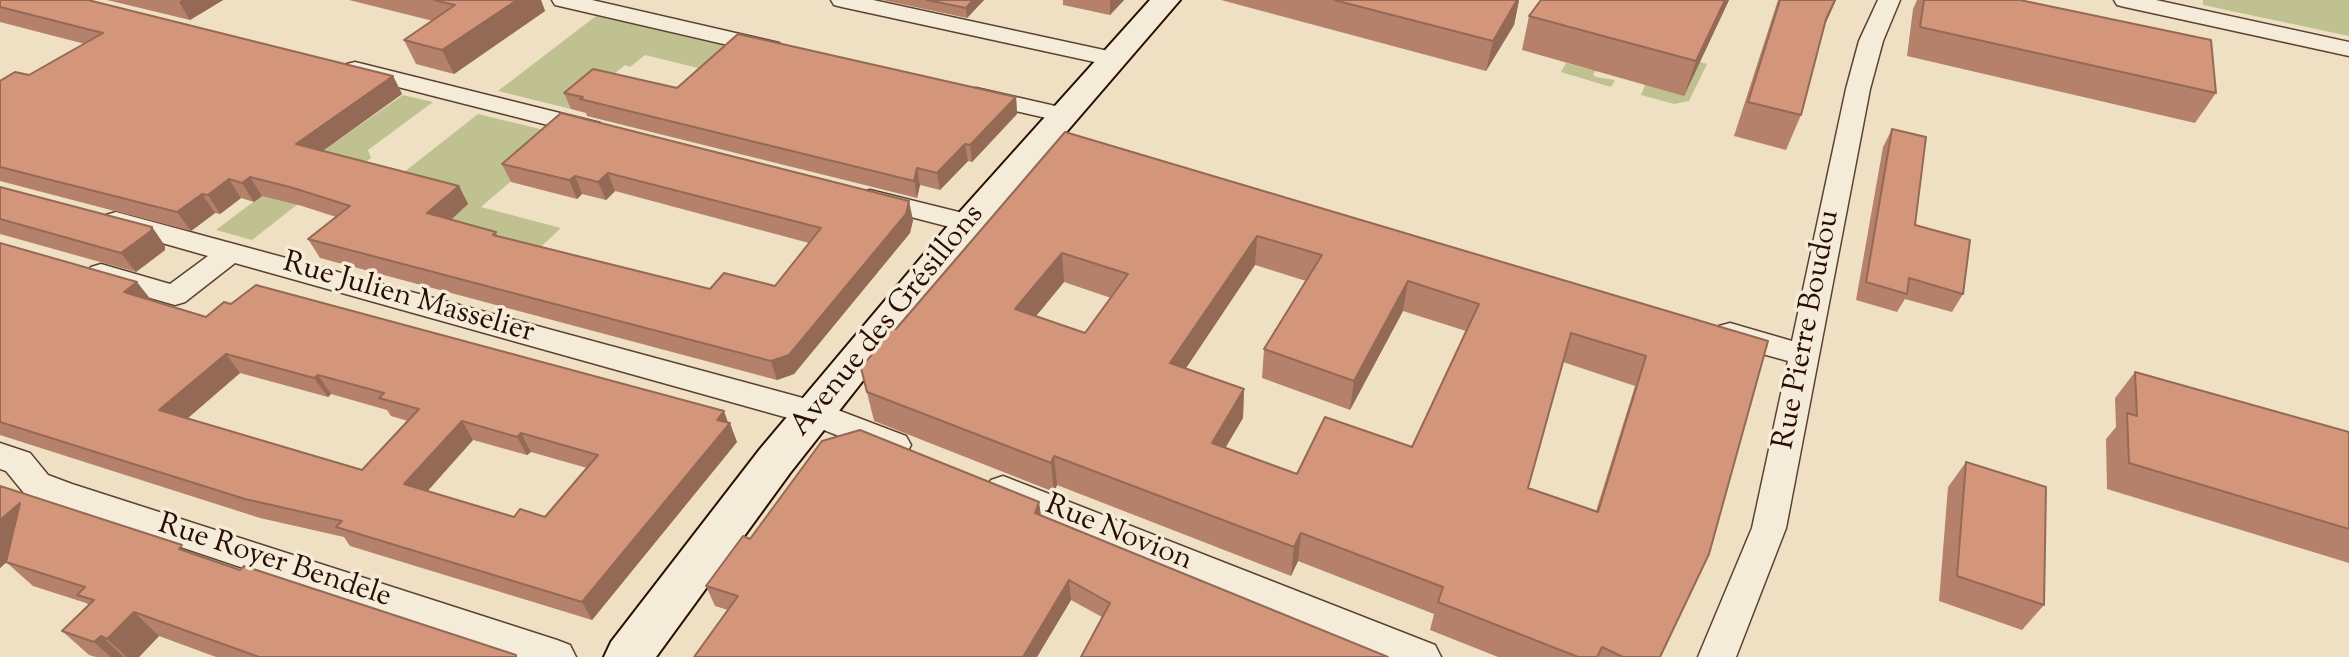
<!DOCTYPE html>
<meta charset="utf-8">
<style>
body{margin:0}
canvas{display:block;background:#efe0c4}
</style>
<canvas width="2349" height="657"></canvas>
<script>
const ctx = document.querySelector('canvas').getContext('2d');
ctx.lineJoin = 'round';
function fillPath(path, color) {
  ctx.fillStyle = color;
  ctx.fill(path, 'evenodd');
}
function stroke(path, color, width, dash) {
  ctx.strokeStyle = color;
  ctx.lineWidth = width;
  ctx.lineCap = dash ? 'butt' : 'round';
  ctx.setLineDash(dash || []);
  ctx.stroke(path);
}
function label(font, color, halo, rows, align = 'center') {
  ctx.font = font + ' "Sorts Mill Goudy",serif';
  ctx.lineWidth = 7;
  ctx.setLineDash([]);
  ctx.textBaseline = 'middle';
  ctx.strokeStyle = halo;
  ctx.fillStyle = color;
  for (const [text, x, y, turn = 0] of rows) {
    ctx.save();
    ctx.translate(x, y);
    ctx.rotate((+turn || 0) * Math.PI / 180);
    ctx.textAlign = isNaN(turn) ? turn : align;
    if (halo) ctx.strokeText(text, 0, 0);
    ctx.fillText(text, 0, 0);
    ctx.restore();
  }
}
fillPath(new Path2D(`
 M2203,0H2349V36L2203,5Z
 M596,16L743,50L718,73L645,55L630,67L625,65L571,109L498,91Z
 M1629,42L1707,64L1689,101L1674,104L1641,95L1645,85Z
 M1566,63L1596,71L1593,74L1596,77L1615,80L1611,87L1561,72Z
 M403,95L433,102L368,150L371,158L349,173L307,162Z
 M478,114L565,135L481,207L561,228L483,301L387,275L389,184Z
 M289,175L298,204L252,240L216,230Z`), '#bfc190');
const street = new Path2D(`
 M552,0H592L779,43L783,48L779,53L771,55L555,5Z
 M831,0H873L1113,52L1121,54L1125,59L1121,64L1113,66L842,7L834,5Z
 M1878,0H1900L1883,41L1870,89L1786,528L1736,657H1698L1752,528L1788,361L1719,342L1715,334L1719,326L1730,323L1792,341L1846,89L1859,41Z
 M2114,0H2156L2349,42V56L2125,7L2117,5Z
 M355,62L600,123L604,128L600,133L591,136L347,74L343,69L347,64Z
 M976,88L1073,110L1076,115L1073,120L1064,122L967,100L964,95L967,90Z
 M870,190L979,217L983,223L979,229L969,232L861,204L857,198L861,192Z
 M116,212L814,401L906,436L911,445L906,454L895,458L806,423L235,263L185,302L175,305L91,281L87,274L91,267L101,264L170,284L208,256L106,227L102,221L106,215Z
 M0,443L30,453L48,475L72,484L557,640L570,645L576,657H508L50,503L24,493L6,471L0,469Z
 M1003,476L1435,645L1441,657H1380L991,498L986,489L991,480Z`);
const secondary = new Path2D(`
 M1150,0H1180L981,231L790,473L656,657H604L611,642L760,449L957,215Z`);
stroke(street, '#5b4233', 3);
stroke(secondary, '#2a0d03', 4);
fillPath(street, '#f5ebd9');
fillPath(secondary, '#f5ebd9');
fillPath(new Path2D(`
 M0,0L393,76L402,94L323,151L459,186L468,204L451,220L496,232L497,236L710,289L775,286L809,243L615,191L606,200L582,194L577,199L511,182L502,164L561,113L913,220L910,233L794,374L777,380L320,258L308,239L336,217L302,206L262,196L254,202L241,198L220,214L215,213L191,231L0,181V81L29,75L85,44L0,22Z
 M107,0H223L190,20Z
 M349,0H541L545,11L454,74L416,64L404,40L433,21Z
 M882,0H984L967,18Z
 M1063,0H1124L1110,15L1063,5Z
 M1221,0H1519L1514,25L1486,71Z
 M1729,0L1684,96L1522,50L1529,16Z
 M1778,0H1836L1824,27L1801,115L1786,150L1734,136Z
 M1917,0H2020L2216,93L2195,123L1907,56L1913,9Z
 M677,88L1016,97L1017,114L972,162L968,161L940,190L920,185L917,198L587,116L586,113L571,109L564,93Z
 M1892,129L1915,225L1963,294L1952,312L1905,299L1897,312L1856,300L1883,147Z
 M1065,132L1768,341L1660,657H1498L1430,630L1434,614L1298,561L1291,576L1057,485L1054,492L874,421L861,368ZM1255,265L1306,281L1264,349L1262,378L1350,410L1403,311L1466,331L1412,447L1297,474L1225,448L1243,418L1244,389L1186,368ZM1064,282L1111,298L1085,333L1036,316ZM1563,362L1635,386L1596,511L1528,488Z
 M0,187L152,227L165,246V250L136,272L0,234Z
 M0,243L151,300L206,317L728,422L737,442L592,620L350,546L344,537L260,518L0,435ZM240,373L328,397L331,394L387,410L391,416L408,421L362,470L187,419ZM473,440L527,455L531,452L587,468L545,517H514L427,491Z
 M2135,372L2349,432V563L2107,489L2106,439L2116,427L2115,398Z
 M1966,462L2044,605L2022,630L1939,601L1948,487Z
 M0,486L240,570L516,655L517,657H216L159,636L139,657H96L89,655L62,631L89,605L86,603L33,586L6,562L0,568Z
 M1041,515L1388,657L1102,617L1071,600L1037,657H694L728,610L715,606L706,586L750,539Z`), '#b5816a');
fillPath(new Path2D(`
 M182,0H223L190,20L179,2Z
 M517,0H541L545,11L454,74L442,50Z
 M973,0H984L967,18L966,8Z
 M1110,0H1124L1110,15Z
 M1517,0H1519L1514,25L1486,71L1493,41Z
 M1725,0H1729L1684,96L1696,61Z
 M1835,0H1836L1812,53L1826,19Z
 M393,76L402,94L307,162L296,144Z
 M1016,97L1017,114L972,162L970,145Z
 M965,144L968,161L940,190L937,173Z
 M917,168L920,185L917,198L914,181Z
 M608,173L615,191L606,200L598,182Z
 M575,176L582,194L577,199L569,180Z
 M250,177L262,196L254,202L242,183Z
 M229,179L241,198L220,214L208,195Z
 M459,186L468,204L437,232L427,213Z
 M202,194L215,213L191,231L177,212Z
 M909,201L913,220L910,233L794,374L777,380L771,361Z
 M152,227L165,246V250L136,272L121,253Z
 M1257,236L1255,265L1170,392V363Z
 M1062,253L1064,282L1018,338L1015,309Z
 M1408,281L1403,311L1350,410L1354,381Z
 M137,282L152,301L124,292Z
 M226,354L240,373L175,429L159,410Z
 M318,375L331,394L328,397L314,378Z
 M1244,389L1243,418L1211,472L1212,443Z
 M724,411L729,425L730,423L737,442L592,620L582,602Z
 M462,421L473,440L417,503L404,484Z
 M521,433L531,452L527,455L517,437Z
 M1054,456L1057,485L1054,492L1051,463Z
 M1039,502L1042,522L1035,513Z
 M20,503L46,528L0,568V520Z
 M1301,533L1298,561L1291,576L1294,547Z
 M1069,580L1071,600L1037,657H1023Z
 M134,612L159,636L139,657H127L107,639Z
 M101,636L124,657H111L94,642Z`), '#946956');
const building = new Path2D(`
 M0,0H88L393,76L296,144L459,186L427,213L496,232L493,235L710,289L724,273L775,286L821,228L608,173L598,182L575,176L569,180L502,164L561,113L909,201L906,214L789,355L771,361L308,239L350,206L290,187L250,177L242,183L229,179L208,195L202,194L177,212L0,167V81L15,72L29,75L103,33L0,7Z
 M434,0H517L442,50L404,40L455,5Z
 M927,0H973L966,8Z
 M1334,0H1517L1493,41Z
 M1541,0H1725L1696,61L1529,16Z
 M1780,0H1835L1826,19L1801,115L1748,102Z
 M1924,0H2020L2211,40L2216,93L1920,27Z
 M738,34L1016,97L970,145L965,144L937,173L917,168L914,181L580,99L583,97L564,93L593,69L677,88Z
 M1892,129L1926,137L1915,225L1970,240L1963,294L1909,278L1907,294L1866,282Z
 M1065,132L1768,341L1709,554L1660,657H1623L1602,647L1597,657H1578L1438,602L1443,587L1301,533L1294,547L1054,456L1051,463L867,392L861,368L893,328L896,329ZM1257,236L1322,255L1264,349L1354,381L1408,281L1479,304L1412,447L1325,417L1297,474L1212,443L1244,389L1170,363ZM1062,253L1128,274L1085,333L1015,309ZM1571,333L1646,356L1598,512L1528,488Z
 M0,187L152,227L151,231L121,253L0,219Z
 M0,243L137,282L124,292L206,317L224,302L231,304L256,285L724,411L717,420L730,423L582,602L336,527L342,521L245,499L0,422ZM226,354L314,378L318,375L384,393L379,398L419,409L362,470L159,410ZM462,421L517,437L521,433L598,455L545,517L520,509L514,517L404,484Z
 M2135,372L2349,432V529L2129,463L2127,413L2137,416Z
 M860,430L1039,502L1035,513L1388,657H1081L1110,603L1069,580L1023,657H694L738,596L706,586L743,536L750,539L822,441Z
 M1966,462L2046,487L2044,605L1957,576Z
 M0,486L182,545L179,549L240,570L244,566L516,655V657H259L134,612L107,639L101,636L94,642L62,631L94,600L77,595L85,587L6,562L20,503L0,520Z`);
fillPath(building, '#d3967b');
stroke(building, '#946956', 2);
label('30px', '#2a0d03', '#f5ebd9', [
 ["Rue Julien Masselier",408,300,16],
 ["Avenue des Grésillons",889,322,-51],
 ["Rue Pierre Boudou",1809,330,-79],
 ["Rue Novion",1118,535,22],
 ["Rue Royer Bendele",274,563,18]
]);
</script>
